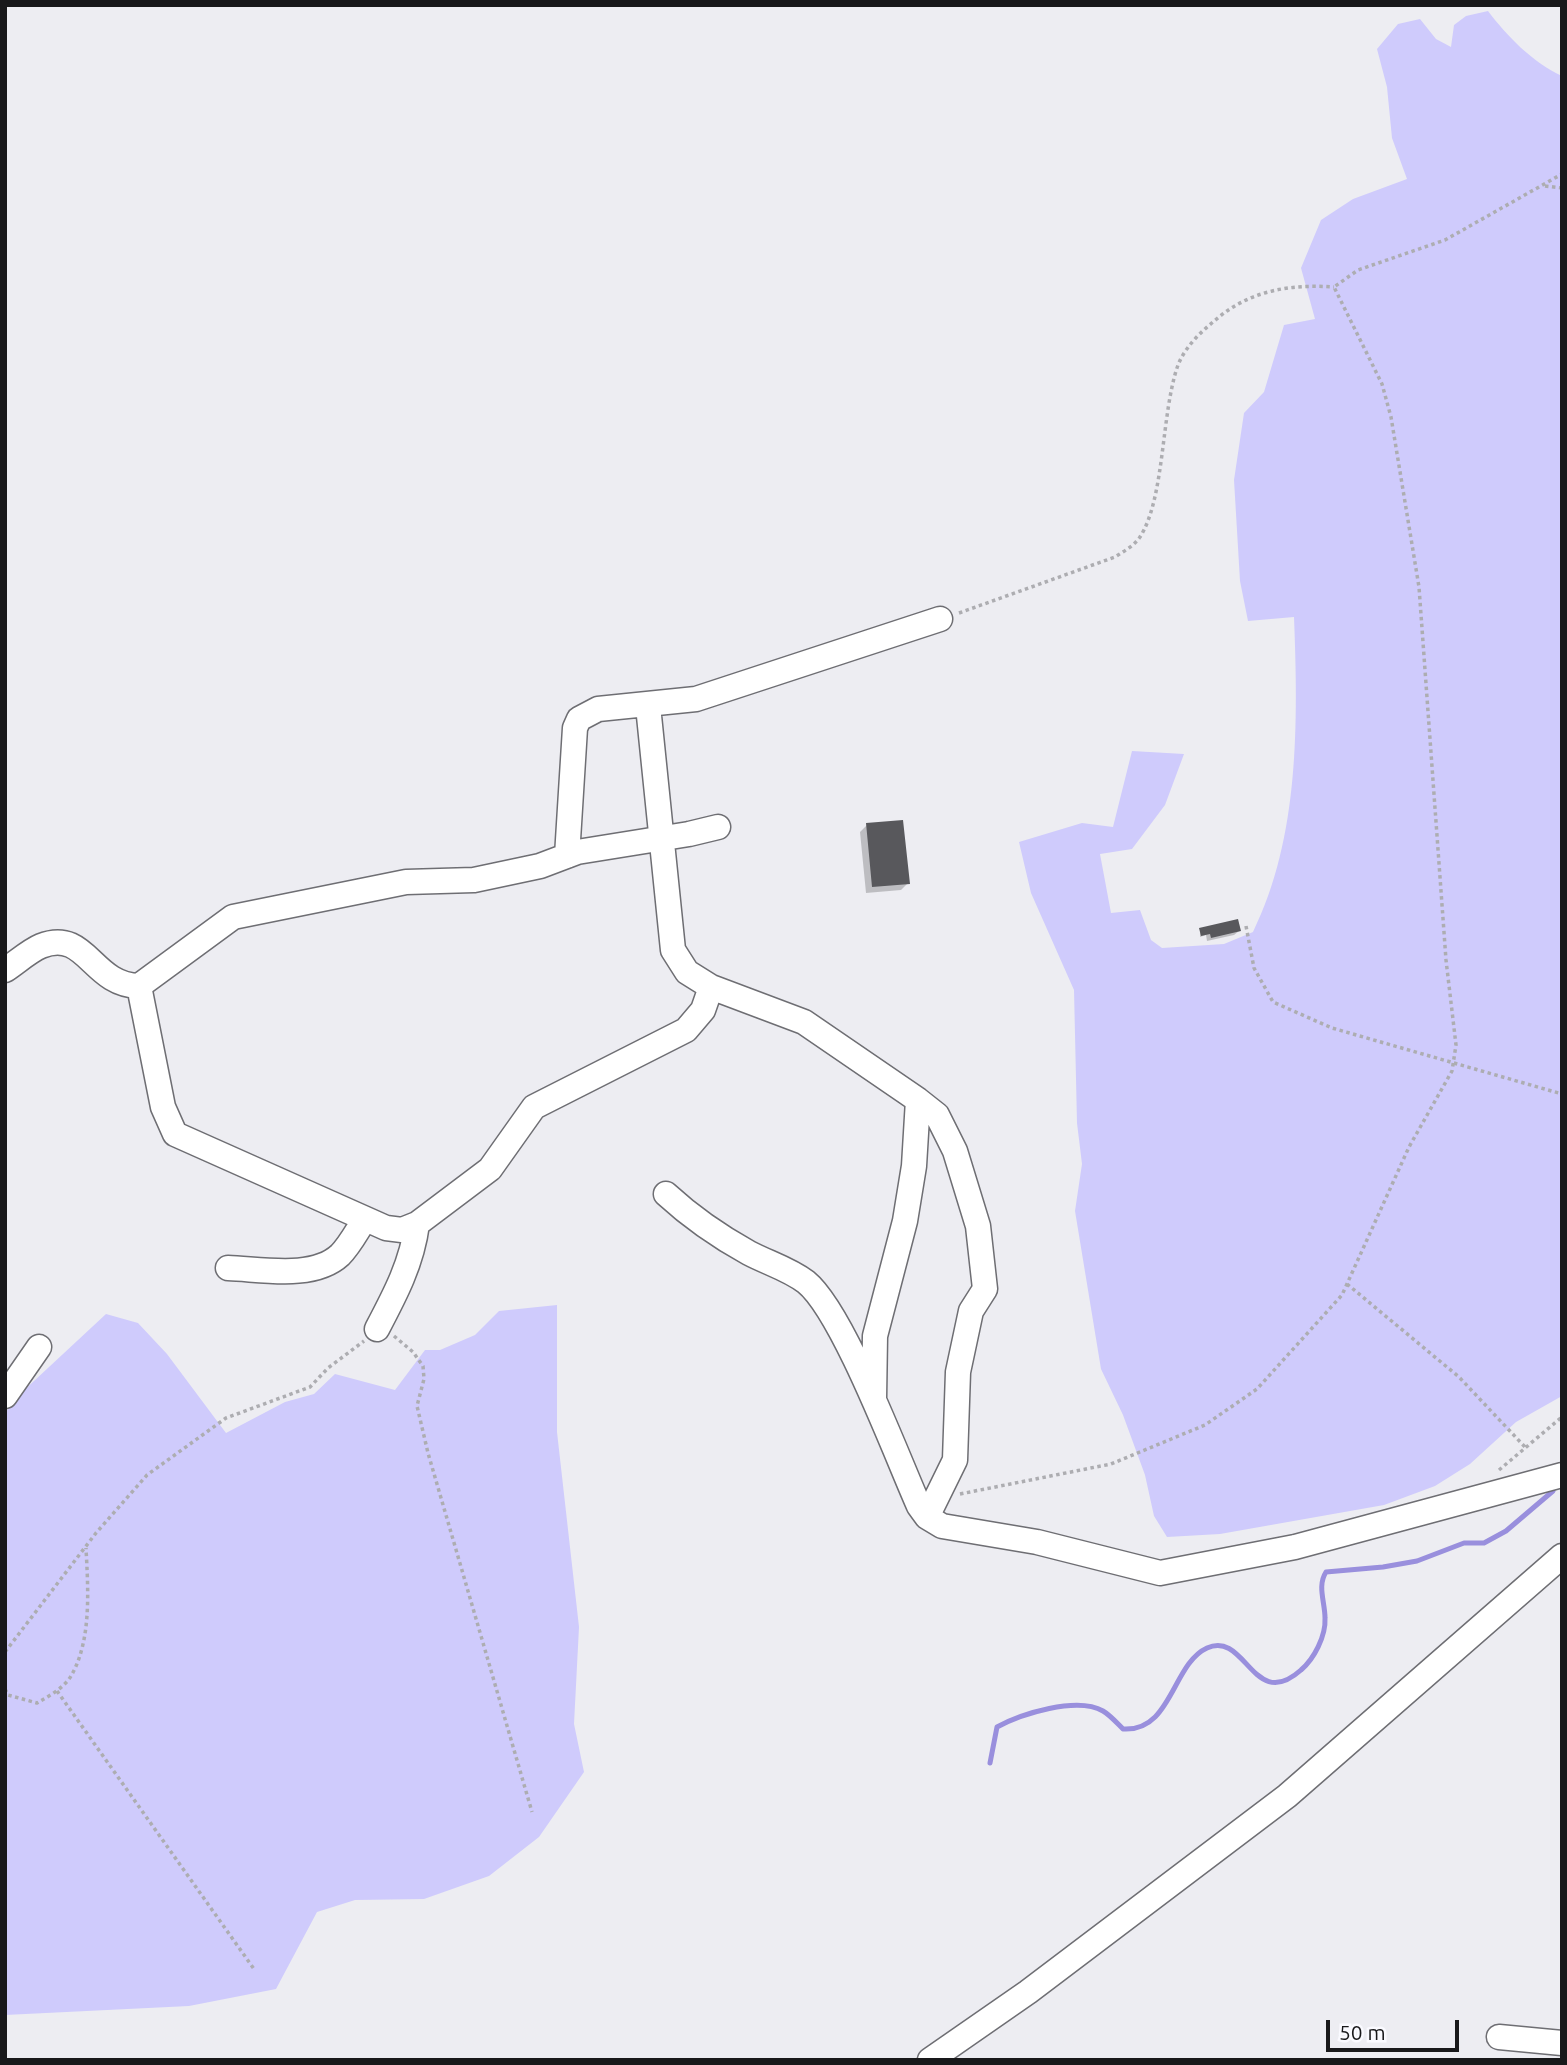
<!DOCTYPE html>
<style>
body{margin:0}
#map{position:relative;width:1567px;height:2065px;overflow:hidden;background:#ededf2;font-family:Ubuntu,sans-serif}
canvas{display:block}
.frame{position:absolute;inset:0;border:7px solid #18181a;pointer-events:none}
.scale{position:absolute;left:1326px;top:2020px;width:133px;height:32px;box-sizing:border-box;border:4px solid #18181a;border-top:0;padding-left:9px;font-size:21px;line-height:24px;white-space:nowrap;color:#18181a;-webkit-text-stroke:5px #fafaff;paint-order:stroke}
</style>
<div id="map">
<canvas width="1567" height="2065"></canvas>
<div class="frame"></div>
<div class="scale">50 m</div>
</div>
<script>
const ctx = document.querySelector('canvas').getContext('2d');
ctx.lineJoin = 'round';
function fillPath(path, color) {
  ctx.fillStyle = color;
  ctx.fill(path, 'evenodd');
}
function stroke(path, color, width, dash) {
  ctx.strokeStyle = color;
  ctx.lineWidth = width;
  ctx.lineCap = dash ? 'butt' : 'round';
  ctx.setLineDash(dash || []);
  ctx.stroke(path);
}
fillPath(new Path2D(`
 M1488,11C1507,36 1532,62 1562,76V1396L1516,1422L1470,1464L1435,1486L1384,1505L1220,1534L1167,1537L1154,1516L1145,1475L1123,1415L1101,1369L1075,1211L1082,1164L1077,1123L1074,990L1031,893L1019,842L1082,823L1113,827L1132,751L1184,754L1165,805L1132,849L1100,854L1111,913L1140,910L1151,940L1162,948L1224,944L1253,932C1300,837 1298,721 1294,617L1248,621L1240,581L1234,480L1244,413L1264,392L1284,325L1315,319L1301,268L1321,220L1353,199L1407,179L1392,138L1387,87L1377,49L1398,24L1420,19L1436,39L1451,47L1454,25L1466,16Z
 M557,1305V1432L579,1627L574,1724L584,1772L539,1837L489,1876L424,1899L355,1900L317,1912L276,1989L189,2006L5,2015V1413L20,1394L106,1314L138,1323L167,1354L226,1433L285,1402L314,1394L335,1374L395,1390L425,1350H440L475,1335L499,1311Z`), '#cfcbfc');
fillPath(new Path2D(`
 M867,825L908,883L901,890L866,893L860,832Z
 M1200,929L1239,931L1234,935L1207,941L1206,935L1200,937Z`), '#0003');
stroke(new Path2D(`
 M990,1763L997,1727C1021,1714 1077,1696 1103,1711C1110,1715 1117,1723 1123,1729C1172,1732 1172,1664 1207,1648C1246,1630 1253,1713 1301,1670C1314,1659 1326,1636 1325,1618C1325,1602 1317,1586 1326,1572L1383,1567L1417,1561L1464,1543H1484L1506,1531L1553,1491`), '#998fdd', 5);
fillPath(new Path2D(`
 M903,820L910,884L872,887L866,823Z
 M1238,919L1241,931L1211,938L1210,934L1201,936L1199,928Z`), '#58585c');
const minor = new Path2D(`
 M648,706L673,950L687,972L711,987L804,1022L918,1100L937,1115L955,1151L978,1226L985,1289L971,1311L958,1372L955,1460L927,1517
 M567,856L575,728L579,719L598,709L696,699L940,619
 M5,970C16,963 29,951 41,946C87,928 91,985 139,986L233,917L406,882L474,880L540,866L577,852L689,834L718,827
 M139,986L163,1107L175,1134L386,1228L402,1230L417,1224L490,1169L534,1107L686,1030L703,1010L711,987
 M666,1194C691,1217 720,1237 749,1253C768,1263 789,1269 806,1282C843,1312 897,1457 919,1506L927,1517L942,1526L1037,1542L1160,1573L1295,1547L1562,1475
 M228,1268C261,1269 313,1280 340,1255C350,1245 357,1231 365,1219
 M377,1329C395,1295 412,1263 417,1224
 M5,1396L39,1347
 M874,1399L875,1336L905,1221L914,1166L918,1100
 M1499,2037L1562,2043
 M930,2060L1028,1992L1287,1796L1562,1556`);
stroke(minor, '#6e6e73', 27);
stroke(new Path2D(`
 M1545,186L1562,188
 M959,613L1115,557C1124,551 1134,546 1140,537C1165,498 1161,413 1178,365C1186,345 1203,330 1219,317C1252,290 1292,284 1334,287
 M1246,926L1254,968L1273,1002L1332,1028L1562,1094
 M1347,1284L1459,1377L1525,1447
 M394,1336L413,1352L423,1366L424,1379L417,1406L428,1453L532,1812
 M1499,1470L1562,1417
 M960,1494L1111,1464L1205,1425L1257,1389L1342,1295L1409,1147L1452,1071L1456,1045L1446,960L1419,587L1391,417L1382,384L1334,287L1358,270L1445,240L1562,174
 M5,1652L96,1533L147,1475L226,1418L310,1387L328,1368L364,1341
 M5,1689L8,1695L37,1703C49,1696 64,1688 71,1676C92,1640 88,1588 86,1548
 M57,1691L254,1969`), '#adadb1', 3.5, [3.5, 3.5]);
stroke(minor, '#fff', 24);
</script>
